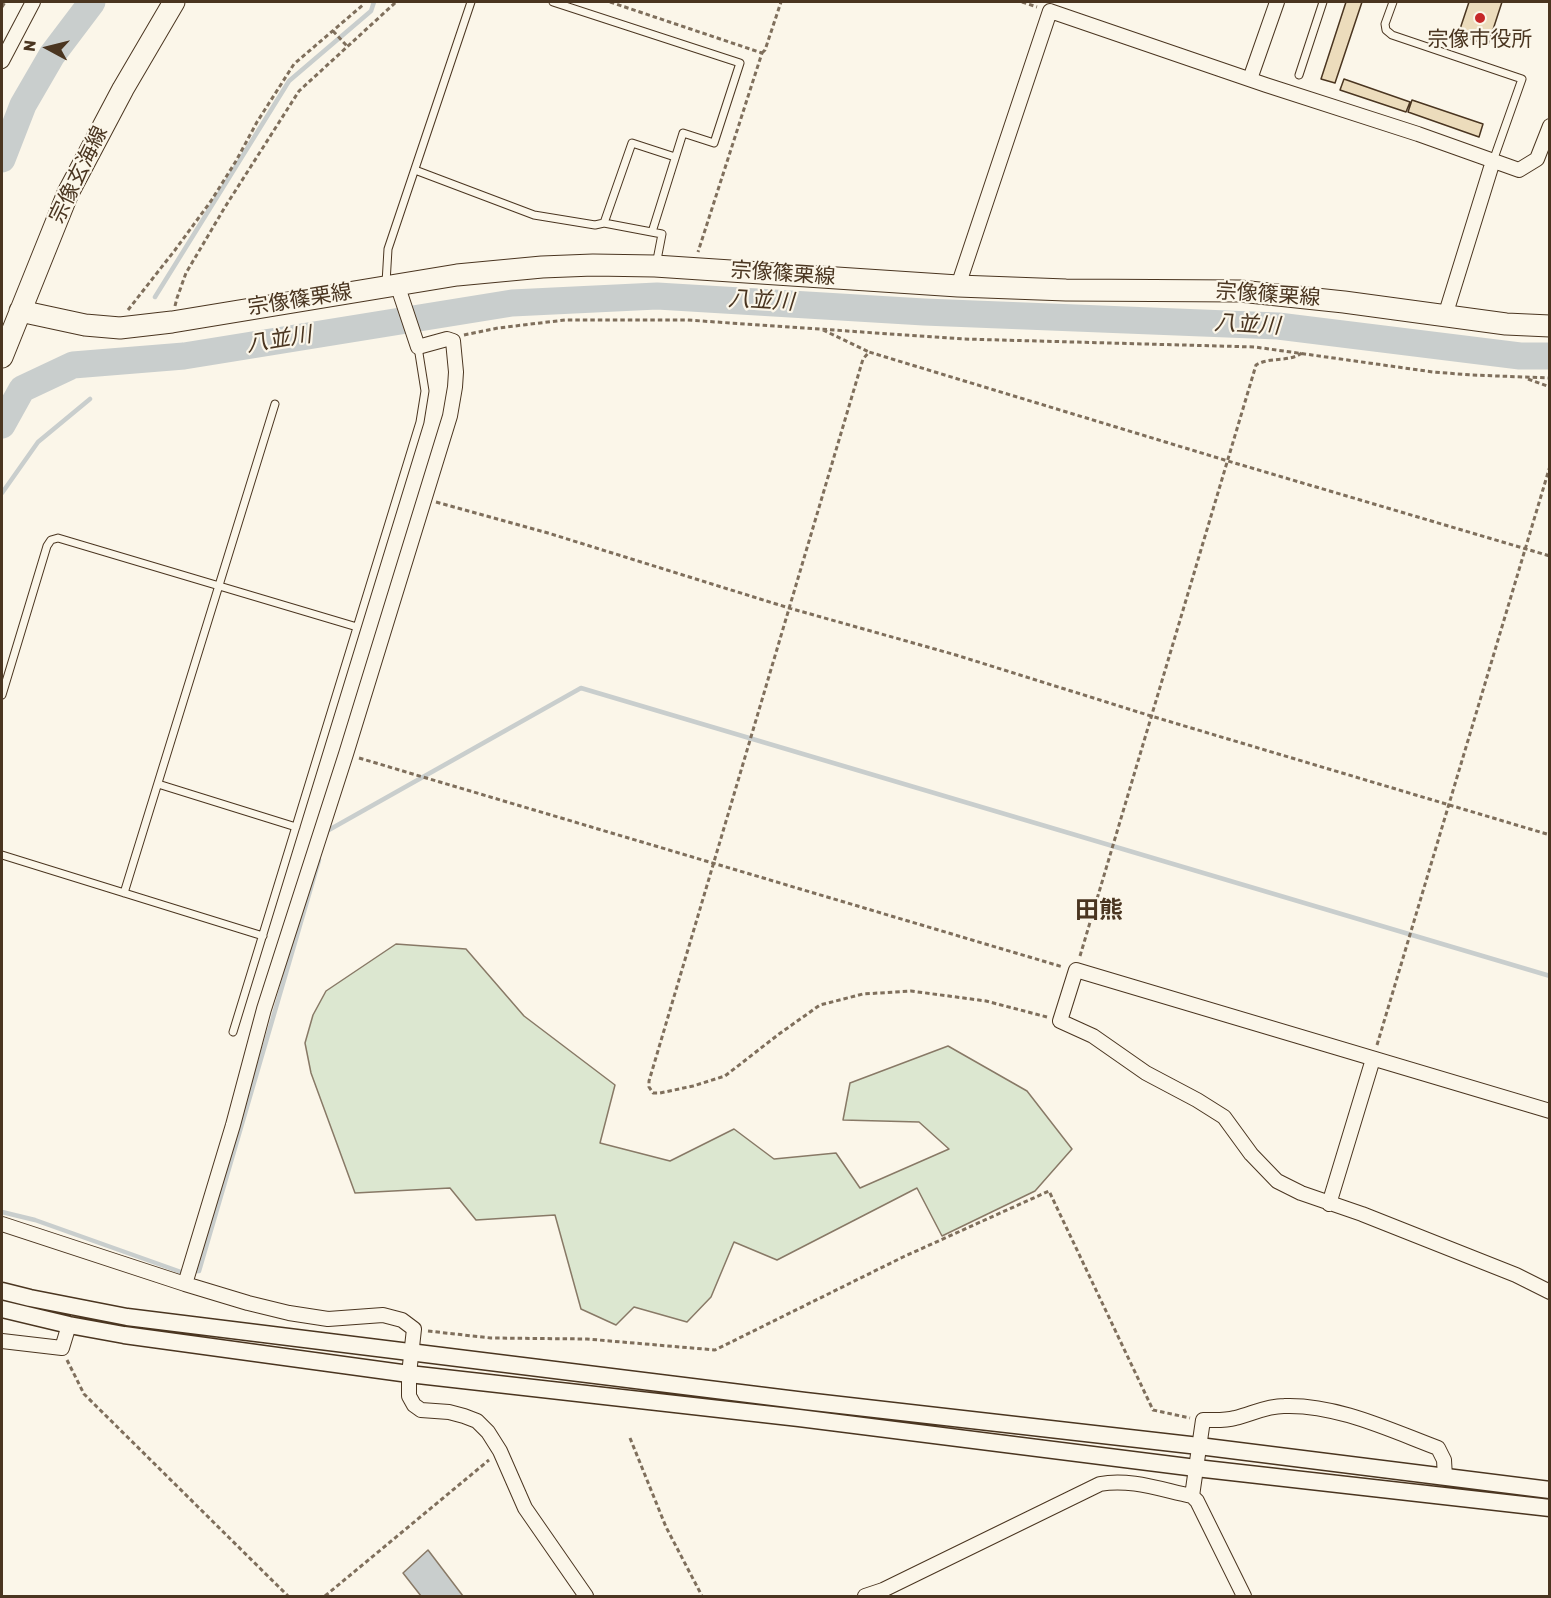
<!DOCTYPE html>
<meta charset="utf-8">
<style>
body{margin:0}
#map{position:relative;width:1551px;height:1598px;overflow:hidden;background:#fbf6e9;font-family:Rubik,sans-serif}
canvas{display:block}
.frame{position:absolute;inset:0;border:3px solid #4a3520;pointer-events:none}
.north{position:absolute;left:18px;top:18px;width:60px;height:60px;-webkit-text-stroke:4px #fbf6e9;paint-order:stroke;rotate:277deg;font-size:16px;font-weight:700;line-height:24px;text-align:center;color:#4a3520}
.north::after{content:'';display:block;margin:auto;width:21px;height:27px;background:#4a3520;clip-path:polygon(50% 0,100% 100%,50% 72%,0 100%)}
</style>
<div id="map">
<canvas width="1551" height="1598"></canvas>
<div class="frame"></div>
<div class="north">N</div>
</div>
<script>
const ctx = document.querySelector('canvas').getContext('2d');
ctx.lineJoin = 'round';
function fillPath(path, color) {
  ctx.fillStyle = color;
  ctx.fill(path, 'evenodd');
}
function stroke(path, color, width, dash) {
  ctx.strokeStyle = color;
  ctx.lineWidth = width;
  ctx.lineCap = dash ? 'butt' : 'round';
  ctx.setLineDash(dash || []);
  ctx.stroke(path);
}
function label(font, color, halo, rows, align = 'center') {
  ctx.font = font + ' Rubik,"Noto Sans JP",sans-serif';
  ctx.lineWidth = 4.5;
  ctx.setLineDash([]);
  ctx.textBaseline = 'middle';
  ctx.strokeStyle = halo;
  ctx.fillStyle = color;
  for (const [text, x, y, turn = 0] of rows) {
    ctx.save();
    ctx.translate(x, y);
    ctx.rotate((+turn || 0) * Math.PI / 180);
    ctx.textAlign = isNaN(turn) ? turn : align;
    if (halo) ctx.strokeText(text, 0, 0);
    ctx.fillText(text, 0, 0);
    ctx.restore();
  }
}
const green = new Path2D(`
 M396,944L466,949L524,1016L615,1085L600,1143L670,1161L734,1129L774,1159L836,1153L860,1188L949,1149L919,1122L843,1120L850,1083L948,1046L1027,1091L1072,1149L1035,1191L942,1236L917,1188L777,1260L734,1242L711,1297L687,1322L634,1307L616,1325L581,1309L555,1215L476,1220L450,1188L355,1193L311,1073L305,1043L313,1015L326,991Z`);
fillPath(green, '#dce7d0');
stroke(green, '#887966', 1.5);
const water = new Path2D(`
 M428,1550L463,1596H421L403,1573Z`);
fillPath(water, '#c9cecd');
stroke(water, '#887966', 1.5);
stroke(new Path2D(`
 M155,297L289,81L371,11L374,2
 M2,493L38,442L90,399
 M326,835L327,831L581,688L1550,976
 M2,1212L35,1220L181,1272L199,1271L319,860`), '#c9cecd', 4.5);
stroke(new Path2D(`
 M2,159L23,105L52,55L92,2
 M2,425L22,389L73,365L184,356L512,303L657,296L924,312L1278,326L1520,356H1550`), '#c9cecd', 27);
const building = new Path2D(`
 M1346,2H1362L1335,83L1321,79Z
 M1469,2H1502L1488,45L1458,35Z
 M1344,79L1410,102L1406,112L1340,90Z
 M1412,100L1483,124L1479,137L1408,112Z`);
fillPath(building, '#ecdcbc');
stroke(building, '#4a3520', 1.5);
const service = new Path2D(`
 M553,2L740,63L714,143L683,133L652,232
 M1393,2L1385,24L1386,30L1392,35L1522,79L1493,161
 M1299,75L1323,2
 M415,170L534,215L595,225L604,223L662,234L656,265
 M604,223L632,143L675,157
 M386,283L388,249L471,2
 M2,695L47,546L51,540L58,538L357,627
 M158,784L296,827
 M2,855L263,936
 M124,893L275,404
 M233,1032L420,422L425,391L418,347`);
const minor = new Path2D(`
 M2,61L33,2
 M1250,79L1277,2
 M958,286L1050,11L1266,85L1418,134L1519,170L1537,159L1550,126
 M1445,316L1493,161
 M1550,1111L1076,970L1060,1021L1093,1036L1146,1073L1197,1100L1224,1117L1251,1154L1277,1181L1301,1193L1362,1214L1516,1275L1550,1292
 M1329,1204L1373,1059
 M2,1224L185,1284L248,1303L289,1313L328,1319L383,1315L402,1320L414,1329L409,1374V1396L414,1405L421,1410L449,1412L464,1416L477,1421L488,1432L500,1451L525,1508L586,1596
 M185,1284L233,1125L264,1009L346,754L450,416L455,387L456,372L453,341L447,339L418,347L397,284
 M2,1341L62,1348L69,1325
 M1192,1496L1203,1420C1214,1420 1225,1421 1235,1418C1252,1414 1266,1406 1284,1406C1336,1404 1390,1430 1438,1448L1444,1460L1445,1477
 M865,1596L883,1590L1100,1484C1130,1478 1162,1490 1192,1496L1197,1501L1244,1596`);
const tertiary = new Path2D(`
 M2,1291L30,1298L127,1317L805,1401L1199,1446L1550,1490
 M2,1309L69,1325L124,1335L409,1374L799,1418L1196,1468L1550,1508`);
const primary = new Path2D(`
 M20,311L85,325L120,328L172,322L457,275L542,267L593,265L655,266L958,286L1066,290L1240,291L1344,302L1506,324L1550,326
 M2,357L68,193L123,89L174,2`);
stroke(service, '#4a3520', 9);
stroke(minor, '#4a3520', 16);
stroke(tertiary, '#4a3520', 19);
stroke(primary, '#4a3520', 23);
stroke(new Path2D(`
 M610,2L762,53L698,252
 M1022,2L1037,7
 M2,7L5,2
 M333,31L347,46
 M762,53L765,50L781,2
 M175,306L177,298L186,273L225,207L299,91L396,2
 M128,310L175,250L211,201L236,161L257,122L294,64L364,4
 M823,330L869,352
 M464,335L498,328L565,320H687L964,339L1255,347L1433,372L1472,375L1550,378
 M1528,379L1550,387
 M436,502L548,533L789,608L956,655L1151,716L1550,835
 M359,758L1063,967
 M1080,956L1256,365C1271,356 1290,363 1303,352
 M1047,1017L986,1001L911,991L863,994L820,1005L779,1034L725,1076L693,1086L660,1093H653L649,1087V1081L863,359L869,352L1228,461L1550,556
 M1377,1045L1550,466
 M428,1331L491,1338L587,1339L715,1350L903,1257L1049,1191L1153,1410L1190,1418
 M67,1360L84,1394L288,1596
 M630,1438L666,1527L702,1596
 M325,1596L489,1460`), '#7f6f5c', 3, [4.5, 3]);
stroke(service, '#fbf6e9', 7);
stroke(minor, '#fbf6e9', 14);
stroke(tertiary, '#fbf6e9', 16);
stroke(primary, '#fbf6e9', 21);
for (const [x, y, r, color] of [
 [1480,18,6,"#c62828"]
]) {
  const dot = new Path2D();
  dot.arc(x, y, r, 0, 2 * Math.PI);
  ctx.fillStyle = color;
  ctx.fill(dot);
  stroke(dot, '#fbf6e9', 2);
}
label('21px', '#4a3520', '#fbf6e9', [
 ["宗像市役所",1480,40]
]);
label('21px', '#4a3520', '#fbf6e9', [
 ["宗像玄海線",79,175,-64],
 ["宗像篠栗線",783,274,4],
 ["宗像篠栗線",1268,295,4],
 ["宗像篠栗線",300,300,-9]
]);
label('italic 22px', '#4a3520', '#fbf6e9', [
 ["八並川",761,301,3],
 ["八並川",1247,325,3],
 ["八並川",279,340,-9]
]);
label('bold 24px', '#4a3520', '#fbf6e9', [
 ["田熊",1099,911]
]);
</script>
